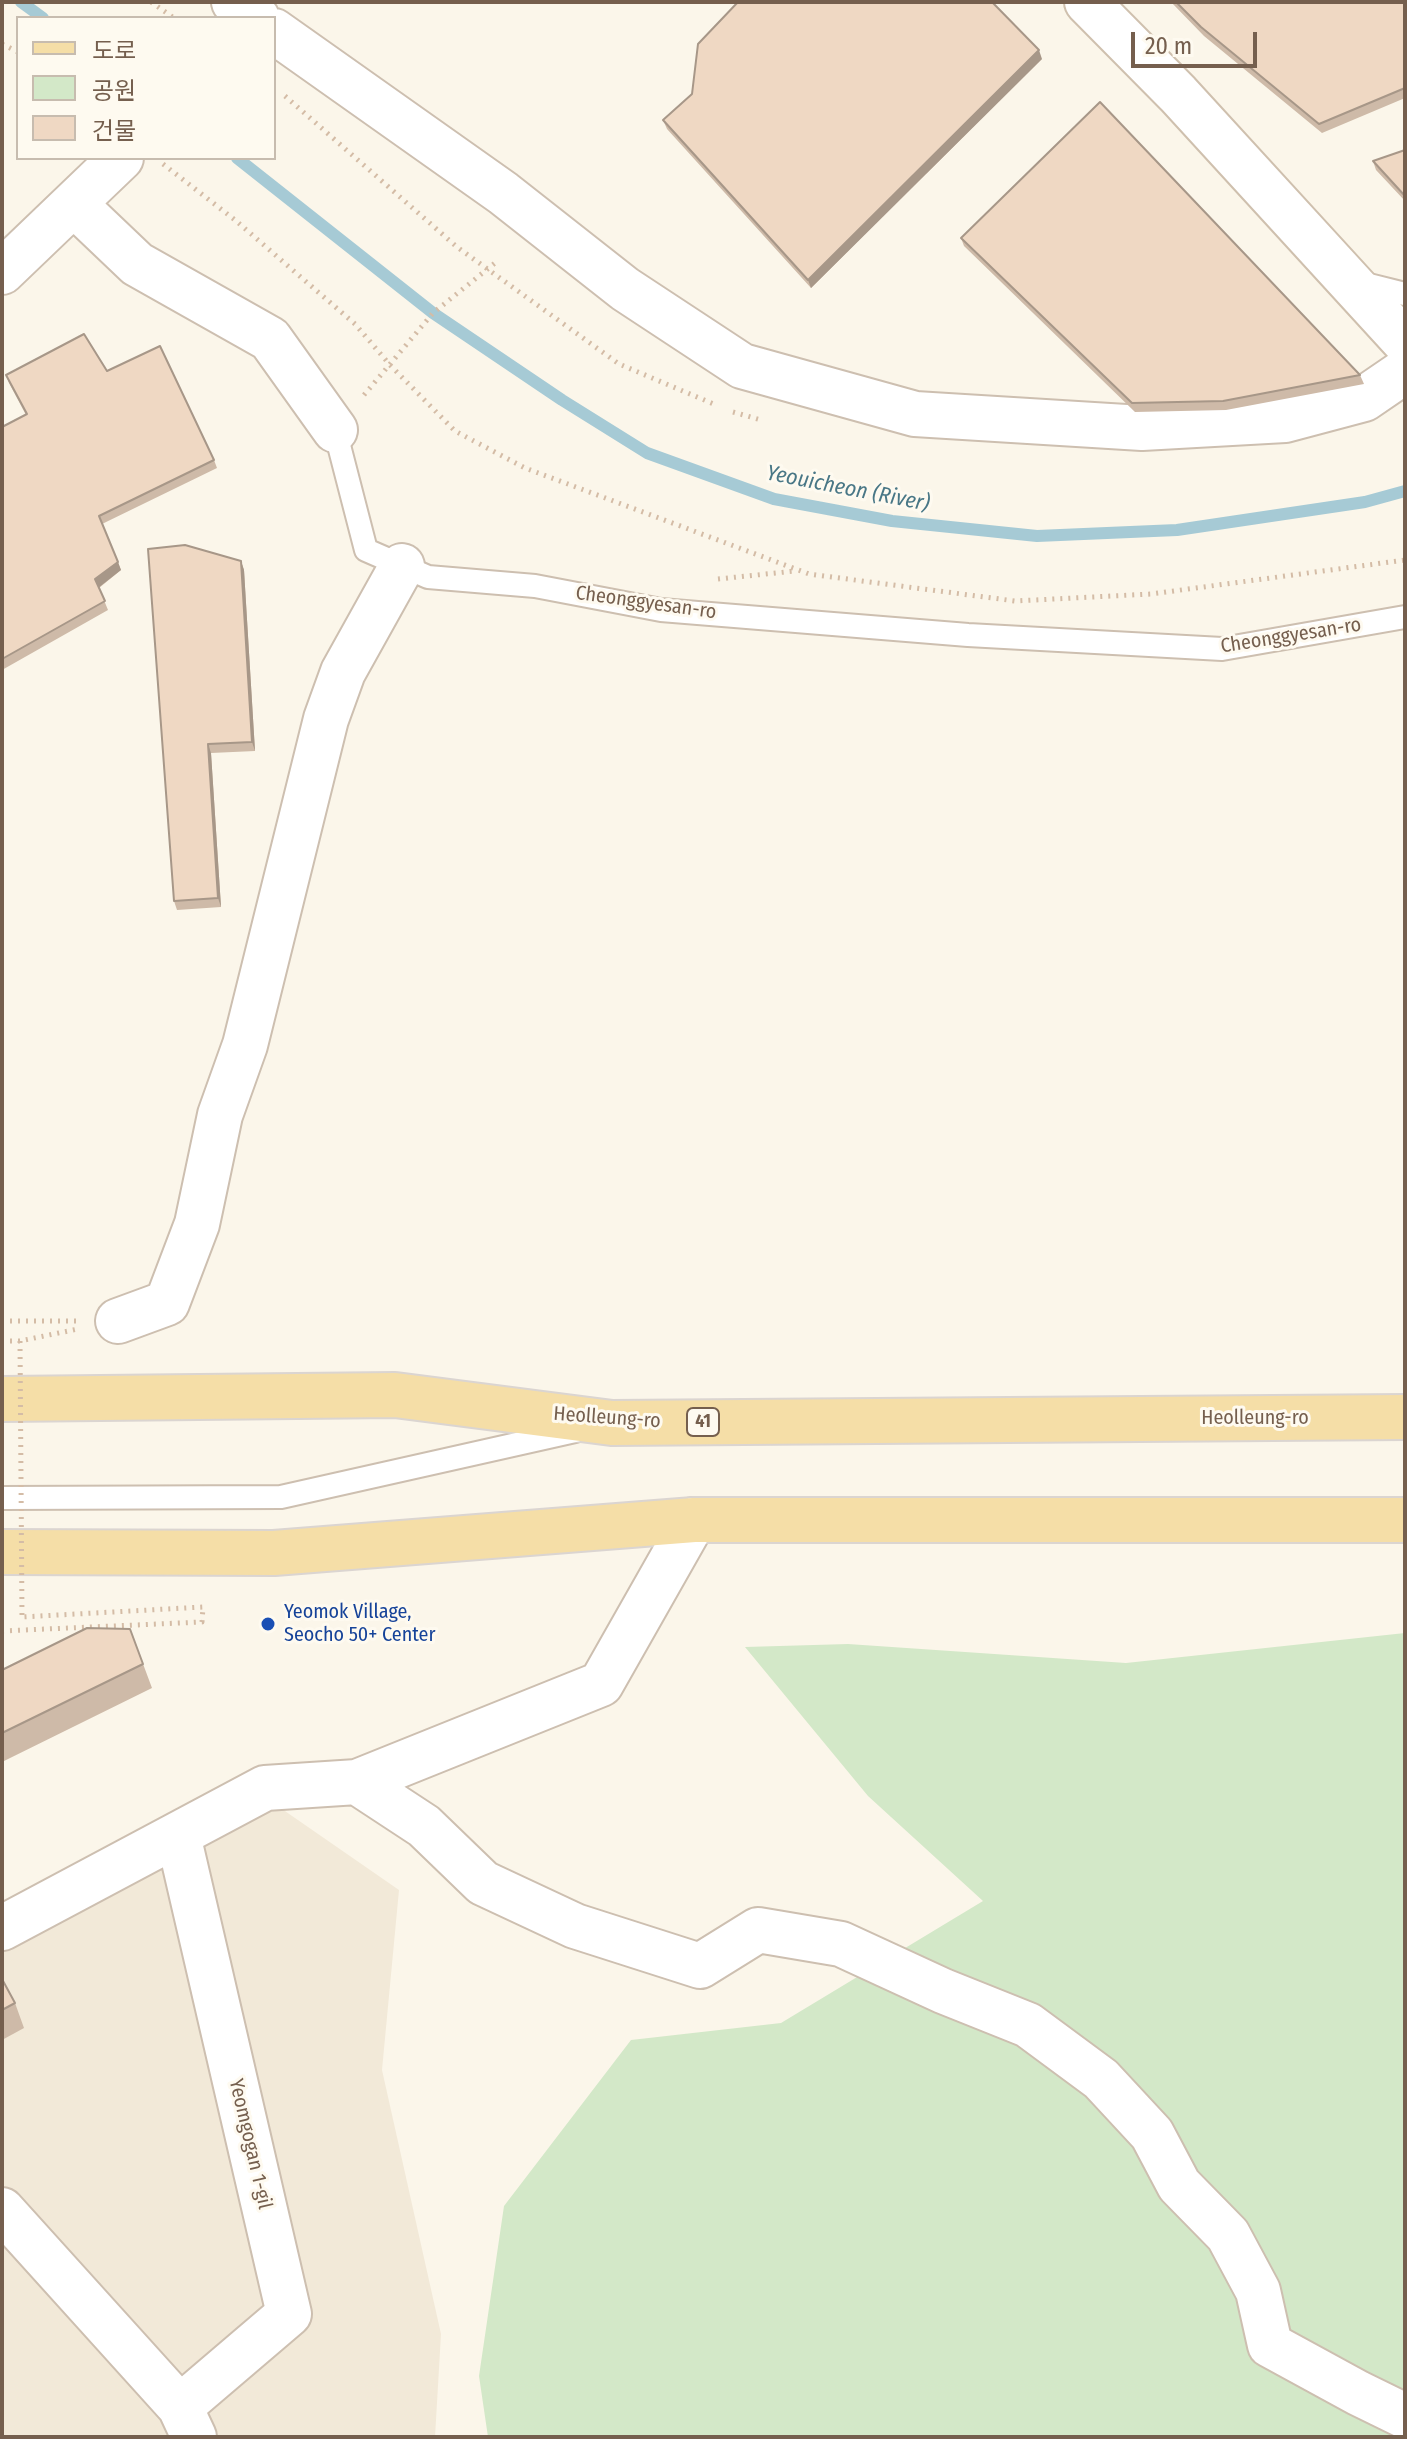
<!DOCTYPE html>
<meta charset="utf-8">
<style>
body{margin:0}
#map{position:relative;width:1407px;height:2439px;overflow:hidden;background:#fbf6ea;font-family:"Fira Sans Condensed","Noto Sans KR",sans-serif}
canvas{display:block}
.frame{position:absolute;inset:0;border:4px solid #755f4e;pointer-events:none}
.legend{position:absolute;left:16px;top:16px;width:260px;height:144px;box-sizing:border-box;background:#fefaf0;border:2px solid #c7bcaf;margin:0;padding:10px 14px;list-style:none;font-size:24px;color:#755f4e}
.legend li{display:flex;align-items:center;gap:16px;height:40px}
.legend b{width:40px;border:2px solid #c7bcaf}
.scale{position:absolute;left:1131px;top:32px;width:126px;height:36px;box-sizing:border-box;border:4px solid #755f4e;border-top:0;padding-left:10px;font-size:24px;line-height:28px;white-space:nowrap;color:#755f4e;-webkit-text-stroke:6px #fefaf0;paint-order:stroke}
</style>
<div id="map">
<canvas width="1407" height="2439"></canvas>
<div class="frame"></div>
<ul class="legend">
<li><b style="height:10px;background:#f5dea7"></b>도로</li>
<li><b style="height:22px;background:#d3e8c8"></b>공원</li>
<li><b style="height:22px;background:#efd8c3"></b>건물</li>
</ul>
<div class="scale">20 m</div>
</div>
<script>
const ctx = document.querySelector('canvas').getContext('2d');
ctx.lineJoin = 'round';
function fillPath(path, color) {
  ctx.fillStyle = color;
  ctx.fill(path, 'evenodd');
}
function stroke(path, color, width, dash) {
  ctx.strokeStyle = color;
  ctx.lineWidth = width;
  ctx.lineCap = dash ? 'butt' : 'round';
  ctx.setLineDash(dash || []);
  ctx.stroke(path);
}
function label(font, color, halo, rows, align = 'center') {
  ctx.font = font + ' "Fira Sans Condensed",sans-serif';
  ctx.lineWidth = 6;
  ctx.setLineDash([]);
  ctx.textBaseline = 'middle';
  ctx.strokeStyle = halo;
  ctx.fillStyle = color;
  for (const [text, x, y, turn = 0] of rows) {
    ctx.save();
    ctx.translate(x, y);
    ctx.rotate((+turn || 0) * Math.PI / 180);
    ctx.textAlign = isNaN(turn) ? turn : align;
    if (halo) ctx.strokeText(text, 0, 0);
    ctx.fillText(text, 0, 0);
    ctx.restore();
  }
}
fillPath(new Path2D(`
 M269,1800L399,1890L382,2070L441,2334L435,2437H2V1936Z`), '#f2e9d8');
fillPath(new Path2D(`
 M1405,1633V2437H488L479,2376L504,2206L631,2040L781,2023L983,1901L868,1796L745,1647L848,1644L1126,1663Z`), '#d3e8c8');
stroke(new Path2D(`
 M21,2L43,18
 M237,158L433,313L562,400L647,453L774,499L892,521L1037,536L1177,530L1365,502L1405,491`), '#a6cad5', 12);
const service = new Path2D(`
 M1361,283L1405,294
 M335,430L366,550L428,577L535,586L661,610L968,635L1222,649L1405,617
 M2,1498L281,1497L575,1431`);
const minor = new Path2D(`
 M234,2L257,18
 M274,31L503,193L625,289L742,366L915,414L1142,428L1285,420L1364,399L1405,371
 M74,204L137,264L270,339L335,430
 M2,272L121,158
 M118,1321L167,1303L197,1224L220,1115L245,1045L326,719L343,672L402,566
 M357,1782L424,1826L483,1883L575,1926L700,1966L758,1930L841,1944L943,1991L1028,2025L1101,2079L1152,2134L1179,2185L1228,2235L1258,2291L1270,2345L1358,2393L1405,2416
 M178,1835L289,2314L180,2407
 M2,1928L265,1788L357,1782L601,1684L694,1520
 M2,2210L180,2407L194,2437`);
const secondary = new Path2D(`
 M1087,2L1178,94L1405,342`);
const primary = new Path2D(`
 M2,1399L395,1395L612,1423L1405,1417
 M2,1552L274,1553L694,1520H1405`);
stroke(service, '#cdbfb0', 26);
stroke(minor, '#cdbfb0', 48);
stroke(secondary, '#cfc0ae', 48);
stroke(primary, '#dbd5d1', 48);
stroke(new Path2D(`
 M151,2L174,18
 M2,44L18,52
 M285,96L457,247L619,364L716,405
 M163,164L235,220L355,324L390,365L455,431L525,468L809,574L1015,601L1151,594L1405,560
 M364,395L433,313L495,263
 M733,412L761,420
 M718,579L795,571
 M2,1321H77
 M2,1341H20L78,1329
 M2,1631L202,1622L203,1607L22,1617`), '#d4bca6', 5, [2, 6]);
stroke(service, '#fff', 22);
stroke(minor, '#fff', 44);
stroke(secondary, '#fff', 44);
stroke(primary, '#f5dea7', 44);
stroke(new Path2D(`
 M20,1341L22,1617`), '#d4bca6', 5, [2, 6]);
fillPath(new Path2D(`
 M1171,2H1405V98L1322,133L1204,36Z
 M1042,59L811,288L667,129L663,120Z
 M1405,150V201L1376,170L1373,161Z
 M961,238L1360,375L1364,384L1226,410L1135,412L964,246Z
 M107,371L214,460L217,468L102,524L121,570L99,588L108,610L2,670V427L26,415L9,383L6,375Z
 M241,561L244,570L255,751L211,753L221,907L177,910L174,901Z
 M130,1629L152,1688L2,1762V1670Z
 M2,1979L15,2003L24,2028L2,2040Z`), '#cebaa8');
fillPath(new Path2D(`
 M1039,50L1042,59L811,288L808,280Z
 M241,561L244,570L255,751L252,742Z
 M118,562L121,570L98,588L95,579Z
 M208,744L211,753L221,907L218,898Z`), '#a79788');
const building = new Path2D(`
 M738,2H992L1039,50L808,280L663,120L692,94L698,44Z
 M1176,2H1405V88L1319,124L1201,27Z
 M1100,102L1360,375L1223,401L1132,403L961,238Z
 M1405,150V196L1373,161Z
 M84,334L107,371L160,346L214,460L99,516L118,562L95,579L105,601L2,659V427L27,414L6,375Z
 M185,545L241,561L252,742L208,744L218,898L174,901L148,549Z
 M87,1628L130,1629L143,1664L2,1733V1670Z
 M2,1979L15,2003L2,2010Z`);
fillPath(building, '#efd8c3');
stroke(building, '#a79788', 2);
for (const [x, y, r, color] of [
 [268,1624,8,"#1a4fb4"]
]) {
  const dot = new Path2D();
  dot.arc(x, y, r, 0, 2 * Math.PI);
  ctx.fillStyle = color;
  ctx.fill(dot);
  stroke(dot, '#fefaf0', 3);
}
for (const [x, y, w] of [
 [703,1422,32]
]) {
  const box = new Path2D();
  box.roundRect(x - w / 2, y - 14, w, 28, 6);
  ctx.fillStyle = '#fefaf0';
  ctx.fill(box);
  stroke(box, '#755f4e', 2);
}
label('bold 18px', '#755f4e', null, [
 ["41",703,1422]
]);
label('20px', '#755f4e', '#fefaf0', [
 ["Cheonggyesan-ro",646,603,8],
 ["Cheonggyesan-ro",1291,636,-9],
 ["Heolleung-ro",607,1418,4],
 ["Heolleung-ro",1255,1418],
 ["Yeomgogan 1-gil",250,2144,77]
]);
label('20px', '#164399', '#fefaf0', [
 ["Yeomok Village,",284,1612],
 ["Seocho 50+ Center",284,1635]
], 'left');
label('italic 22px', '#497786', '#fefaf0', [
 ["Yeouicheon (River)",848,489,11]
]);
</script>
